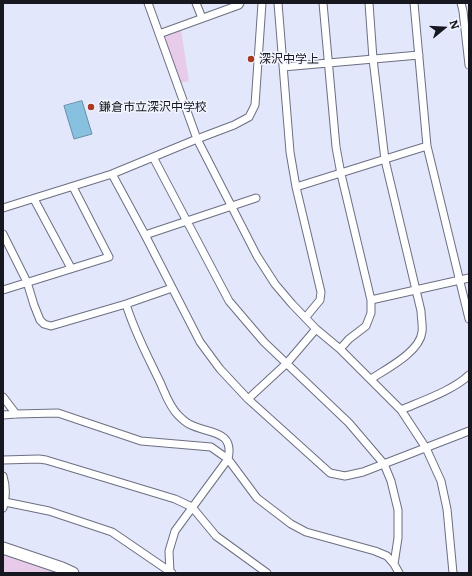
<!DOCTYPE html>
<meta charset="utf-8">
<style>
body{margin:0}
#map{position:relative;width:472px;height:576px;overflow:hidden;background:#e3e7fc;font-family:Literata,serif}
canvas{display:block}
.frame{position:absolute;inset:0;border:4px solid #17181f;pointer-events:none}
.north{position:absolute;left:424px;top:8px;width:40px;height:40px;-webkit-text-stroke:3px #f3f5fe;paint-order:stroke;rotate:72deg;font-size:11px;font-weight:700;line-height:16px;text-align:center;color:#17181f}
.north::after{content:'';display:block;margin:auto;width:14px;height:18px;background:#17181f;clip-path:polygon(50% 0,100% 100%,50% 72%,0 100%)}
</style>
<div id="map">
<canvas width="472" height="576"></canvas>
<div class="frame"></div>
<div class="north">N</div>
</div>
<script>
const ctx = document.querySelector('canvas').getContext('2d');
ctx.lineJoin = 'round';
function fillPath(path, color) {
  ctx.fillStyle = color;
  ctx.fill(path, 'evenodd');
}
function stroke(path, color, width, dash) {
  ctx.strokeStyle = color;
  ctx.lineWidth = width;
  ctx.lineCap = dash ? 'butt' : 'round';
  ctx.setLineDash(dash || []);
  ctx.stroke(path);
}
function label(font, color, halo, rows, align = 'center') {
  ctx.font = font + ' Literata,"Noto Sans JP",serif';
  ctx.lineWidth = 3;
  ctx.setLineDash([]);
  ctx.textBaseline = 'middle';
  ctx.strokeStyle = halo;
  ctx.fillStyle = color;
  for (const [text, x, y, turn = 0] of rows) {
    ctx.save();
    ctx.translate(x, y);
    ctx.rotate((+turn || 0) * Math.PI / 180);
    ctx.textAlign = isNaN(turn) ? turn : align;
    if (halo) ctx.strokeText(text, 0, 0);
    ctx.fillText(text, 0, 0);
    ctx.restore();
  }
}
fillPath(new Path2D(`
 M181,30L189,81L181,83L165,37Z
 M3,553L26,562L62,573H3Z`), '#e8cae9');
const water = new Path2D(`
 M82,101L92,134L74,139L64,106Z`);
fillPath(water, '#87c1df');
stroke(water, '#658ea5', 1);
const street = new Path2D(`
 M148,3L197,139L257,256L275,284L292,304L316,329L340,349L401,410L426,448L441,481L447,509L453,573
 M196,3L202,18
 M278,3L290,152L296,187L321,292L320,300L306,317
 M323,3L336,147L341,174L371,300V313L366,326L349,339L340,349
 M369,3L373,59L385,160L421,311C421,317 423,326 422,332C420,352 386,369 371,379
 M414,3L427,146L469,319
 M461,3L463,11L469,65
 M159,34L239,5L240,3
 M283,67L419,55
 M153,157L229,301L264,342L349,423L384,464L391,481L398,510V538L394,564
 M112,174L145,235L200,342L220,369L248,399L330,473L345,476L363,472L469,431
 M296,187L427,146
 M34,199L71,268
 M3,208L112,174L197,139L234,125L249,117L255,105L262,3
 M3,234L27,282L34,305L40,320L44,324L51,326L126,304L172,288
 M145,235L256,198
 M3,290L109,257L73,187
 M371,300L469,278
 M126,304C134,331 148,357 160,382C165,393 169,406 178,415C181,418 185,422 189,424C207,434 235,429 228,459L175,531L169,551L170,573
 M3,397L16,414
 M248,399L287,363L316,329
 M401,410C422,401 454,390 469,375
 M3,415L16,414L58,413L141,441L211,447L228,459L257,498L291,524L306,532L375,551L387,556L394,564L399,573
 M3,460L39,459L46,460L175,499L192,507L216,536L267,573
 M3,476C6,486 6,498 3,508
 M5,502L49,511L112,532L172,573`);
const secondary = new Path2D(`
 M3,548L62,568L73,573`);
stroke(street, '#6c6f81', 9);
stroke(secondary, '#6c6f81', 13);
stroke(street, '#fff', 7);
stroke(secondary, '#fff', 11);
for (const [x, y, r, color] of [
 [251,59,4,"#a53c23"],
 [91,107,4,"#a53c23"]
]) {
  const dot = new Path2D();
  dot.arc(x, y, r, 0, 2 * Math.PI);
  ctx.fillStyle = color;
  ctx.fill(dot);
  stroke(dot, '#f3f5fe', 1.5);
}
label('12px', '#17181f', '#f3f5fe', [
 ["深沢中学上",259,59],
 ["鎌倉市立深沢中学校",99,107]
], 'left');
</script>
